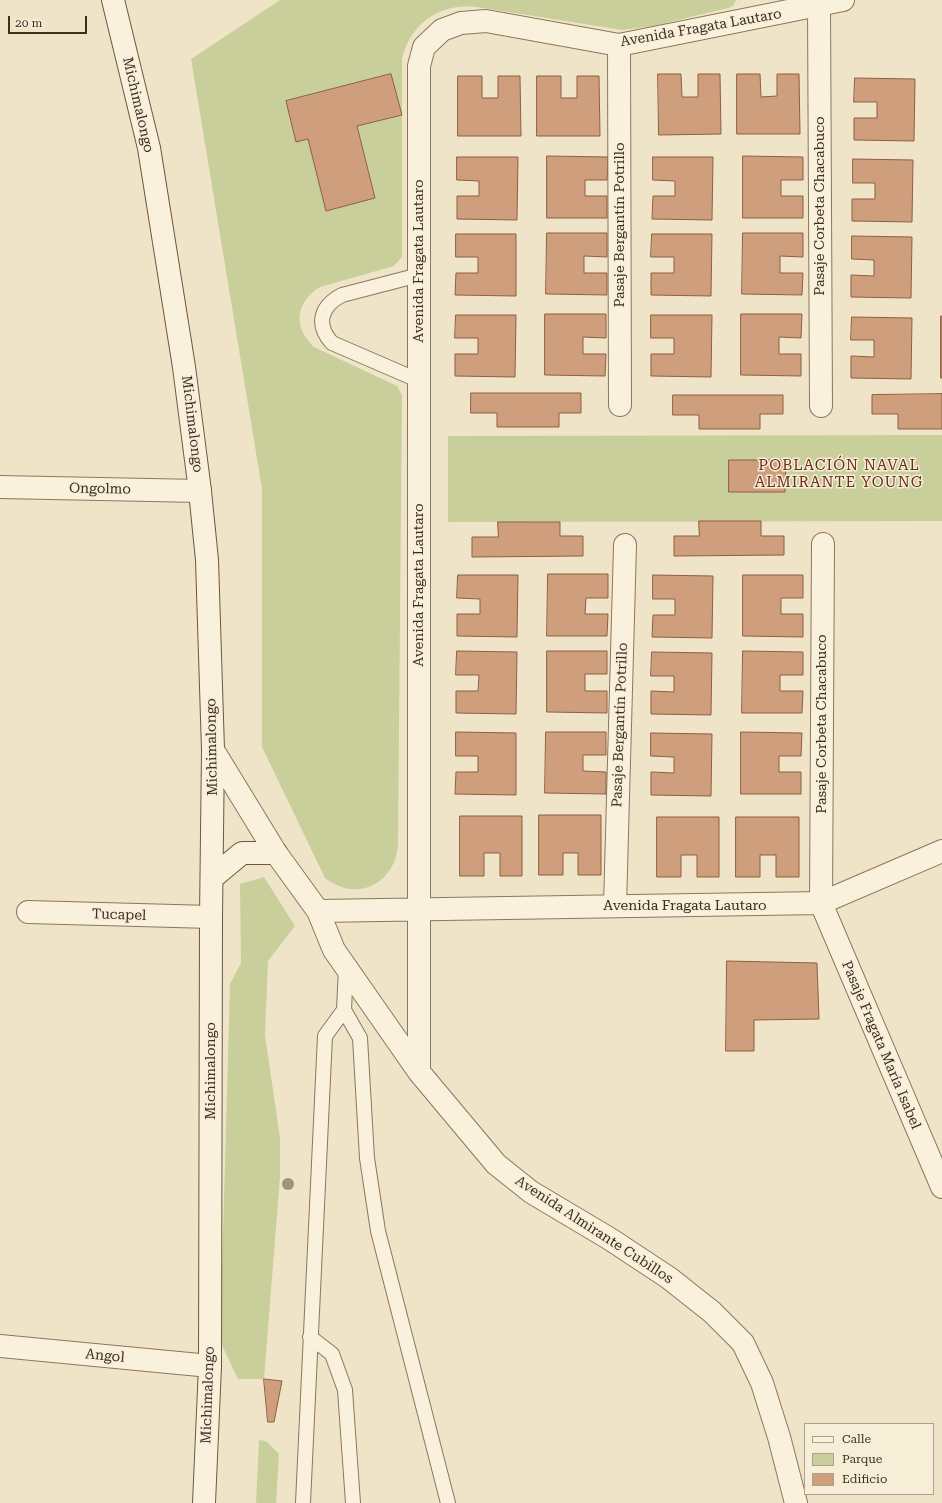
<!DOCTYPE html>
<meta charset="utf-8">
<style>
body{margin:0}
#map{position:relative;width:942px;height:1503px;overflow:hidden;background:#f0e4c8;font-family:"Roboto Serif",serif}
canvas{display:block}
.legend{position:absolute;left:804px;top:1423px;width:130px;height:72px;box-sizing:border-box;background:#f7eed8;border:1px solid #ada18e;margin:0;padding:5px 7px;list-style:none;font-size:12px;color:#3d2e20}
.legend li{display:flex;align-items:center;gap:8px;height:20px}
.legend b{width:20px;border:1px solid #ada18e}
.scale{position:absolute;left:8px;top:16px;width:79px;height:18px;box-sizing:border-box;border:2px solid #3d2e20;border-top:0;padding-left:5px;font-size:12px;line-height:14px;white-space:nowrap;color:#3d2e20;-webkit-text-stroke:3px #f7eed8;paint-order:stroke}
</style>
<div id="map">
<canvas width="942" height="1503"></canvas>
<ul class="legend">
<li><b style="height:5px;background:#faf1dc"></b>Calle</li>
<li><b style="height:11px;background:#c9cf9b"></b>Parque</li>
<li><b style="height:11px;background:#cf9f7d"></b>Edificio</li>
</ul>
<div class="scale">20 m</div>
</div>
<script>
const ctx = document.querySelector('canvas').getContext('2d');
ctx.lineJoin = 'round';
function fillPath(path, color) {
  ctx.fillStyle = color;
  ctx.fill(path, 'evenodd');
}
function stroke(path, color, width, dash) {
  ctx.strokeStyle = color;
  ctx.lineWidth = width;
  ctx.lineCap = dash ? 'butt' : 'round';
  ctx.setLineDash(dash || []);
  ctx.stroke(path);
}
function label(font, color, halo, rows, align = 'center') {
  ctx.font = font + ' "Roboto Serif",serif';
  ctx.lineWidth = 3;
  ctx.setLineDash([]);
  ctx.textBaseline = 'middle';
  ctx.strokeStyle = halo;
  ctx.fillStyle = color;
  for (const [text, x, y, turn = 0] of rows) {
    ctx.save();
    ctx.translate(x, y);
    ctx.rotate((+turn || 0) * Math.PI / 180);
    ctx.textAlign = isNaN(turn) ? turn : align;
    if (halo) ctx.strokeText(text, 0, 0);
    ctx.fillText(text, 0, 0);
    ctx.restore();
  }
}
fillPath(new Path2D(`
 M280,0H736L733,6L728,8L653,26L622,30L477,7C440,3 412,22 402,58V257L394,266L320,287C295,303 293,327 314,347L397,386L402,395L398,846C394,884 357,903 325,878L262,747V489L191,59Z
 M942,435V521L448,522V436Z
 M264,877L295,926L268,961L265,1035L280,1138V1177L264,1379H238L220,1341L230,984L241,963L240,884Z
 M259,1440L266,1441L279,1454L276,1503H256Z`), '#c9cf9b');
const building = new Path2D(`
 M391,74L402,115L357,126L375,198L326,211L308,139L296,142L286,101Z
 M658,74H681L682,97H698V74H720L721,134L659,135Z
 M737,74H760L761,97L777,96V74H799L800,134H737Z
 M458,76H482V98H498V76H520L521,136H458Z
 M537,76H561V98H577V76H599L600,136H537Z
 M855,78L915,79L914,141L854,140V118H877V102H854Z
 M547,156L608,157L607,180H585V196H607V218H547Z
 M743,156L803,157V180H781V196H803V218H743Z
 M457,157H518L517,220L457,219V196H479V181L457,180Z
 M653,157H713L712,220L652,219L653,196H675V181L653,180Z
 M853,159L913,160L912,222L852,221V199H875V183H853Z
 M547,233H607V257L584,256V273H607V295L546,294Z
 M743,233H803V257L780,256V273H803L802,295L742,294Z
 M456,234H516V296L455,295L456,273H478V257H456Z
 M652,234H712L711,296L651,295V273H674V257H651Z
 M852,236L912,237L911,298L851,297V275L874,276V260L852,259Z
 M545,314H606V338L583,337V354H606L605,376L545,375Z
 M741,314H802L801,338L779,337V354H801V376L741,375Z
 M456,315H516L515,377L455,376V354H478V338H455Z
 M651,315H712L711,377L651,376V354H674V338H651Z
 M941,316H942V378H941Z
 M852,317L912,318L911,379L851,378V356L874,357V340H851Z
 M471,393H581V413H559V427H497V413H471Z
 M942,394V429H898V414H872V395Z
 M673,395H783V414H760V429H699V415H673Z
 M729,460H786L785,492H729Z
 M699,521H761V536H784V555L674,556V536H699Z
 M498,522H560V536H583V556L472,557V537H498Z
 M548,574H608V598H586L585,614H608L607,636H547Z
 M458,575H518L517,637L457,636V614H480V599L457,598Z
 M653,575L713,576L712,638L652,637L653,615H675V599H653Z
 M743,575H803V598H781V614H803V637L743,636Z
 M457,651L517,652L516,714L456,713V691H478L479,675H456Z
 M547,651H607V674H585V691H607V713L547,712Z
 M743,651L803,652V675H780V691H803L802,713H742Z
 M652,652L712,653L711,715L651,714V691L674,692V676H651Z
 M456,732L516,733V795L455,794L456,772H478V756H456Z
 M546,732H606V755H583V771L606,772V794L545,793Z
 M741,732L802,733L801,756H779V772H801V794H741Z
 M651,733L712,734L711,796L651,795V772L674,773V757L651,756Z
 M539,815H601V875H578V853H563V875H539Z
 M460,816H522V876H500V853H484V876H460Z
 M657,817H719V877H697V855H681V877H657Z
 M736,817H799V877H776V855H760V877H736Z
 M727,961L817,963L819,1019L754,1020V1051H726Z
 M264,1379L282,1381L274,1422H268Z`);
fillPath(building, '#cf9f7d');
stroke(building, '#8d5f41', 1);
const service = new Path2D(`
 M419,275L342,295C321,306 315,324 332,343L420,381
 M346,967L344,1010L360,1038L367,1158L378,1231L448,1503
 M310,1337L332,1354L345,1390L353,1503
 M303,1503L325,1036L344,1010`);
const minor = new Path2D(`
 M819,6L821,406
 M619,45L620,405
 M0,487L200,491
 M823,544L821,903L942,1187
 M213,750L276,853L318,911L334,950L419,1072L496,1164L531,1192L610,1239L669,1278L712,1312L743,1343L762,1383L779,1437L796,1503
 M615,906L625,545
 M318,911L821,903L942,851
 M28,912L211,917
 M419,1072V66L424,47L442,30L461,23L486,21L619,45L843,0
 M0,1346L210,1366`);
const secondary = new Path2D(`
 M113,0L149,148L184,367L200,491L207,560L213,750L211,917L210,1366L204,1503
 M212,878L242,853H276`);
stroke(service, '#8d765c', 16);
stroke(minor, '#8d765c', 24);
stroke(secondary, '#6f573f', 24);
stroke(service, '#faf1dc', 14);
stroke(minor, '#faf1dc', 22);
stroke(secondary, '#faf1dc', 22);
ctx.fillStyle = '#96986f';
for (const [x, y] of [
 [288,1184]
]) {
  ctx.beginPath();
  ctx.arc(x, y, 6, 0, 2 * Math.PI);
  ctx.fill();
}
label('14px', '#3d2e20', '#f7eed8', [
 ["Avenida Fragata Lautaro",701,28,-10],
 ["Michimalongo",138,105,77],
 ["Pasaje Corbeta Chacabuco",820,206,-90],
 ["Pasaje Bergantín Potrillo",620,225,-90],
 ["Avenida Fragata Lautaro",419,261,-90],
 ["Michimalongo",192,424,83],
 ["Ongolmo",100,489,1],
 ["Avenida Fragata Lautaro",419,585,-90],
 ["Pasaje Corbeta Chacabuco",822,724,-90],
 ["Pasaje Bergantín Potrillo",620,725,-88],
 ["Michimalongo",212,747,-91],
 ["Avenida Fragata Lautaro",685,906],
 ["Tucapel",119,915,2],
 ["Pasaje Fragata María Isabel",881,1045,67],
 ["Michimalongo",211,1071,-90],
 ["Avenida Almirante Cubillos",594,1230,33],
 ["Angol",105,1356,5],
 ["Michimalongo",208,1395,-88]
]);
ctx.letterSpacing = '1px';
label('15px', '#6b2e1e', '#f7eed8', [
 ["POBLACIÓN NAVAL",839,466],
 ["ALMIRANTE YOUNG",839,483]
]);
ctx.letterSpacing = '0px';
</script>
